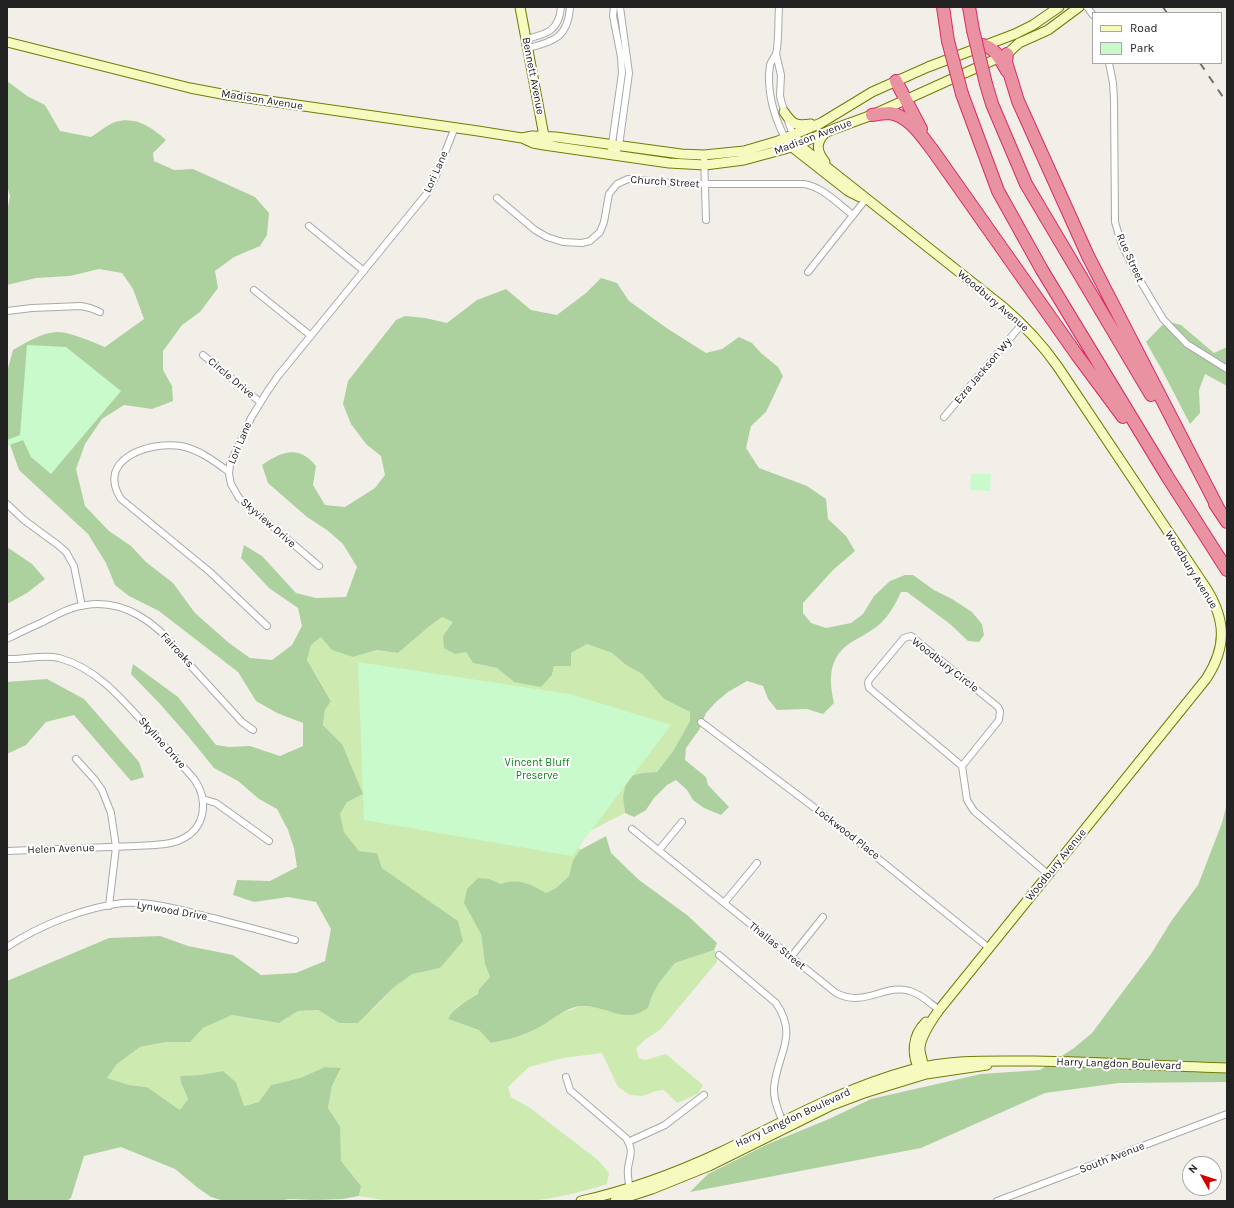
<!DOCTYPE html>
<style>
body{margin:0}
#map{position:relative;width:1234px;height:1208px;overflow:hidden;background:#f2efe9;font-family:Karla,sans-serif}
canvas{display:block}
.frame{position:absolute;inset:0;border:8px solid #222;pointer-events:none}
.legend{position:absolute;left:1092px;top:12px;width:130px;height:52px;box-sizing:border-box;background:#fff;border:1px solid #a7a7a7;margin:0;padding:5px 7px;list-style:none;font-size:12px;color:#222}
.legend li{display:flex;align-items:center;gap:8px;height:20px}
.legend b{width:20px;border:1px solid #a7a7a7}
.north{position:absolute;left:1182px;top:1156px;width:40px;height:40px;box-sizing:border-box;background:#fff;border:1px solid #a7a7a7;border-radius:50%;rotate:309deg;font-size:11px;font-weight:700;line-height:16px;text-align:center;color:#222}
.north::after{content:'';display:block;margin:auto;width:14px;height:18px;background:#d40000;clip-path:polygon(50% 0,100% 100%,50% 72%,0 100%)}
</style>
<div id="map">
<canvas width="1234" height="1208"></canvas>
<div class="frame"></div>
<ul class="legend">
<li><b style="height:5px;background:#f7fabf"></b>Road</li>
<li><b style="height:11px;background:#c8facc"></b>Park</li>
</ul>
<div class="north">N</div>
</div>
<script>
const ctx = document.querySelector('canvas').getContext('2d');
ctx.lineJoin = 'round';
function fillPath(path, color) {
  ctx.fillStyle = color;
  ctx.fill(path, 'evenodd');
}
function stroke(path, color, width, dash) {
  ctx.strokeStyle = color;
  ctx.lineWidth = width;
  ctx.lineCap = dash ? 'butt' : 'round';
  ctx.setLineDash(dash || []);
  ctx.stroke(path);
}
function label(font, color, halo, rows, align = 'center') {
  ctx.font = font + ' Karla,sans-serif';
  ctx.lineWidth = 4;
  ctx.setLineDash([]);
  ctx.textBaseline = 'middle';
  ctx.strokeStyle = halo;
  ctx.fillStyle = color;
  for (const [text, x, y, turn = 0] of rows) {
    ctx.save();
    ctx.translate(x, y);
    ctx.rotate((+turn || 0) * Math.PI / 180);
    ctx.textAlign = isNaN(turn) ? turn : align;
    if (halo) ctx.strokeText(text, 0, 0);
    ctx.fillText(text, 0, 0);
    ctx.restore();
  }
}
fillPath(new Path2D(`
 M442,617L454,622L443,636L466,652L473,663L497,668L514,682L552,675L554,666L571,653L587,644L612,653L626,665L642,674L664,699L691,712L690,721L673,751L657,772L642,773L623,798L625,813L576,838L580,850L573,860L569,876L556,888L546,893C532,884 516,879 501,884L489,879L474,919L481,934L485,964L490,977L479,989L478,994L457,1007L448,1019L479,1030L491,1043L506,1040L540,1026L559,1014L581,1006L596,1007L611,1012L648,1008L652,996L659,983L675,963L714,950L719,955L716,963L660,1030L646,1039L636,1048L639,1058L645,1060L666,1054L703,1085L698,1094L677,1103L664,1090L656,1091L642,1096L630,1095L618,1087L602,1053L563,1058L529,1067L508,1087L511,1097L530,1108L598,1160L609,1173L607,1184C582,1192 557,1198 531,1201H389L359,1196L361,1186L340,1161V1126L328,1108L332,1086L341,1069L325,1067L300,1078L271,1085L259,1102L243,1106L236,1082L223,1071L200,1075L180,1076L181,1083L188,1099L180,1110L147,1087L129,1085L107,1078L117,1064L140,1047L166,1042H189L203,1028L232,1015L279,1023L298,1011L318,1010L339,1023L373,1009L393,988L412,973L440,968L458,921L382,868L377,853L359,851L344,832L339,814L347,802L342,744L323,725L325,710L331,700L307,660L311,645L322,636L353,657L377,650L398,653C413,641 426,628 442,617Z`), '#cdebb0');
fillPath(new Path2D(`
 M7,81L27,96L45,105L60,131L91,137C99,132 107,125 115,122C136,116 151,127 166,140L153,153L154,161L174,170L193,169L255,197L269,213L267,235L260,246L234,257L215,271L218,288L200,312L182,325L163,351V370L172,386L173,401L152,409L124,405L102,419L85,444L76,469L85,506L109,531L131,546L146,562L173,583L195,613L229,643L250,658L272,660L292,645L302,626L298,608L269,588L241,558L244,545L262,556L296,593L316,598L346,597L357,567L343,544L327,530L307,517L268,483L262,465C282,451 299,445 316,466L313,485L325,505L345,507L375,488L385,475L381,456L366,444L351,424L343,404L348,381L396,320L405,316L425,318L447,323L477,300L506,289L531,310L557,315L586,293L601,278L617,283L629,301L668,329L706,353L722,349L739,337L752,343L761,353L778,367L783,376L766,412L751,426L746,448L759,468L807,486L826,499L828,519L846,536L855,551L833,570L803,603V613L811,623L826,628L851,623L863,614L874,596L890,581L905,575H913L934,590L952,599L972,612L982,624L984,635L979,642L968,641L950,624L907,592H901C896,603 890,614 881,623C872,631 860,637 850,643C828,658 829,680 834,703L823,714L807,709L777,710L768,699L763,686L747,681L728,692L716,702L706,713L699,730L686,748L685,760L706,777L708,785L729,807L721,815L704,808L693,800L687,790L676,780L667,785L654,798L646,810L634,817L625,813L623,798L627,777L642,773L657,772L673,751L690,721V712L664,699L642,674L626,665L612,653L587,644L571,653V666H554L552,675L541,687L514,682L497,668L473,663L466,652L455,654L444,648L443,636L453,622L442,617C426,628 413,641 398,653L377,650L353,657L332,650L321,637L311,645L307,660L331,701L325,710L323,725L342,744L363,794L347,802L340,814L344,832L359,851L377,853L382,868L458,921L463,941L440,968L412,974L393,988L358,1023H339L318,1010L298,1011L279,1023L232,1015L203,1028L190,1042H166L140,1047L117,1064L107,1078L129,1085L147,1087L180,1110L188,1099L181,1083L180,1076L200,1075L223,1071L236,1082L244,1106L259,1102L271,1085L300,1078L325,1067L341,1068L332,1086L328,1108L340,1126L341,1161L361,1186L359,1196L343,1199L316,1200L290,1199L276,1201H224L211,1197L198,1188L175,1169L121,1147L84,1156L71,1198L67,1201H10L7,1199V981L109,938L160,936L188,946L233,955L261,975L296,973L325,961L331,929L316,902L288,897L254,902L233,895L237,880L270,881L297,867L294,848L288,830L277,809L259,799L238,781L214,768L188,736L160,704L131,674L133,664L178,697L216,745L229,747L250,746L280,756L303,746V723L277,713L256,701L238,672L159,611L129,596L115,585L106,563L88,534L19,470L7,436V372L13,350C27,342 41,333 57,332C68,331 95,343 105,347L144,319L133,289L122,273L99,269L70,276L36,278L7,285V213L10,196L7,186Z
 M1166,321L1181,325L1214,353L1227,347V386L1205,374L1199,390L1200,413L1190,424L1162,370L1146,342Z
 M7,547L32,564L45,579L27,593L7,604Z
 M47,679L84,699L139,762L144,777L131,781L74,715L46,722L26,745L7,754V682Z
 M1227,803V1082L1119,1083L1045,1093L921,1148L690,1192L708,1174L768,1144L829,1119L871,1099L981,1074L1040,1070L1074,1048L1092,1033L1151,954L1172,920L1198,885L1222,823Z
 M606,836L611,853L639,880L687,915L717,943L714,950L675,963L659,983L652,996L648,1008C643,1011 636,1015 631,1015C614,1016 599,1005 582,1006C566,1007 554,1019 541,1026C526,1035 508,1040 491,1043L479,1030L448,1019C454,1007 467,1001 478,994L479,989L490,977L485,964L481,934L464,903L467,889L478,878L489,879L501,884C518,878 531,884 546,893L556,888L569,876L573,860L580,850Z`), '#add19e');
fillPath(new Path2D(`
 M27,345L66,347L121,391L51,474L31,457L23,440L7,446V440L20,435Z
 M971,474H991L990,491L970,490Z
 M358,662L570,694L671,725L572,856L364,820Z`), '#c8facc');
const street = new Path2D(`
 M614,7L613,16L621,57L622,73L611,151L614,156L619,146L629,73L620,7
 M779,7C778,20 779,42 776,54C774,58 771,61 770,65C766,90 774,117 785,138
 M1087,7L1093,15
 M526,39C547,34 559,31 561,7
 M528,48C554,42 568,37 570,7
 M776,54L781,75L780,96L782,104L793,135
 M1109,63L1113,83L1114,100L1115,222L1121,242L1135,272L1163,319L1187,344L1227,369
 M704,155L706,220
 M497,198L535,230L547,237L563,242L582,243L590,241L600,232L604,222L609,194L617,184L628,179L684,184H804C823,187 838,204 853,215
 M309,226L364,271
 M808,272L866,199
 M254,290L311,336
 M7,311L32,308L81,306L90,308L100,312
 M203,355L260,402
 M944,417L1022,324
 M229,472C214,461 200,450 181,446C150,441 95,459 121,499L210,572L267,626
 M7,504L24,520L58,545L66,552L74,566L82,606
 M319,566L239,498L231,484L229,474L230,464L251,418L267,392L278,376L428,192L435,178L455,127
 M911,636L998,707L1000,711L999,720L962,766L869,688L868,683L869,680L904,638Z
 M7,639C19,633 31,627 43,622C56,615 70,607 86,605C124,599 158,623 179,653L242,722L253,730
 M7,659C25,660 41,654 59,658C97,668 124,701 149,729C164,745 179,762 194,779C209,800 206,829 180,840C167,846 149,845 135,846C92,848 50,849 7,851
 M701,722L828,818L989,948
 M76,759L95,780L102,790L111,813L116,847L109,906
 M962,766L967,800L974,811L1049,875
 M203,799L216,803L269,841
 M632,829L836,993C865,1008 885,983 910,991C921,994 930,1003 939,1010
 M659,850L682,822
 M724,903L757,863
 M7,947C38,926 85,907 123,903C152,901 185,911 213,918C240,925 268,932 295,940
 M719,955L776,1003C799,1037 777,1053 774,1088C773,1100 779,1112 783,1123
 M791,957L823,917
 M566,1077L570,1090L626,1138C634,1151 630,1155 628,1168C627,1175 629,1184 630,1191
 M628,1142L665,1125L704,1095
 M997,1201L1227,1114`);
const secondary = new Path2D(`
 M520,7L544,136V141
 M7,42L190,88L227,95L478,131L522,138L533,143L544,145L669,163L705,165L744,160L792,147L834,129L872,115L1007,54L1019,43L1048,30L1079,7
 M784,112C793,125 796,126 811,124
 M825,133C815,143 817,152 825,162
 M793,135L804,149L1002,306C1023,324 1042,344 1058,367L1206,588C1226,620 1227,647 1206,679L939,1010C932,1020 919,1038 920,1050C921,1060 926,1066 922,1075
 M522,138L532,136L556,137L681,154L704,155L744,151L778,141L821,123L872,92L928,67L1015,34L1033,25L1059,7
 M789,144L792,147L848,191L860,197
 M920,1072C911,1054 912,1036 926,1022
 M581,1201C630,1190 676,1173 721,1152C783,1122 844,1088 910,1070C951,1059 992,1061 1034,1061C1099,1062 1163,1066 1227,1068
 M615,1201L652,1189L709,1166L832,1105L864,1093L926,1074L987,1065`);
const highway = new Path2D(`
 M943,7L948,41
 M969,7L973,30
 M983,45C996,48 1001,61 1007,71
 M1007,54L1006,62L1018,101L1088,256L1219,510
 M896,81L921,129
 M986,84L992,104L1026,184L1151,395
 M962,94L998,191L1042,270L1167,476L1227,570
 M872,115C878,114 884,113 890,113C910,116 923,138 934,152L1077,355L1123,417
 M1215,504L1227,522`);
stroke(street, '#a9a9a9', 8);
stroke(secondary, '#707d05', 11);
stroke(highway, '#dc2a67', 14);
stroke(street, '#fff', 6);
stroke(secondary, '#f7fabf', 9);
stroke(highway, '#e892a2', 12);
stroke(new Path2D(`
 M1163,7L1167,13
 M1200,63L1227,103`), '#707070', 2, [8, 8]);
const highwayBridge = new Path2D(`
 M973,30L986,84
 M948,41L962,94`);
stroke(highwayBridge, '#dc2a67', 14, []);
stroke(highwayBridge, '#e892a2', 12);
label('11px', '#222', '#fff', [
 ["Bennett Avenue",533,76,79],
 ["Madison Avenue",262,100,9],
 ["Madison Avenue",813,137,-21],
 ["Lori Lane",436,172,-66],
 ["Church Street",665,182,4],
 ["Rue Street",1130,258,66],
 ["Woodbury Avenue",993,301,40],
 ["Ezra Jackson Wy",983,371,-50],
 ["Circle Drive",231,378,40],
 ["Lori Lane",240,443,-67],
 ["Skyview Drive",268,523,41],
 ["Woodbury Avenue",1191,570,58],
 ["Fairoaks",177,650,48],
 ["Woodbury Circle",945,665,38],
 ["Skyline Drive",162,743,48],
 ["Lockwood Place",847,833,38],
 ["Helen Avenue",61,849,-2],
 ["Woodbury Avenue",1056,865,-51],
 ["Lynwood Drive",172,911,10],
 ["Thallas Street",777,946,39],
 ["Harry Langdon Boulevard",1119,1064,2],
 ["Harry Langdon Boulevard",793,1118,-25],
 ["South Avenue",1112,1158,-21]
]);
label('11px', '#0c8416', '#fff', [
 ["Vincent Bluff",537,763],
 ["Preserve",537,776]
]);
</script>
